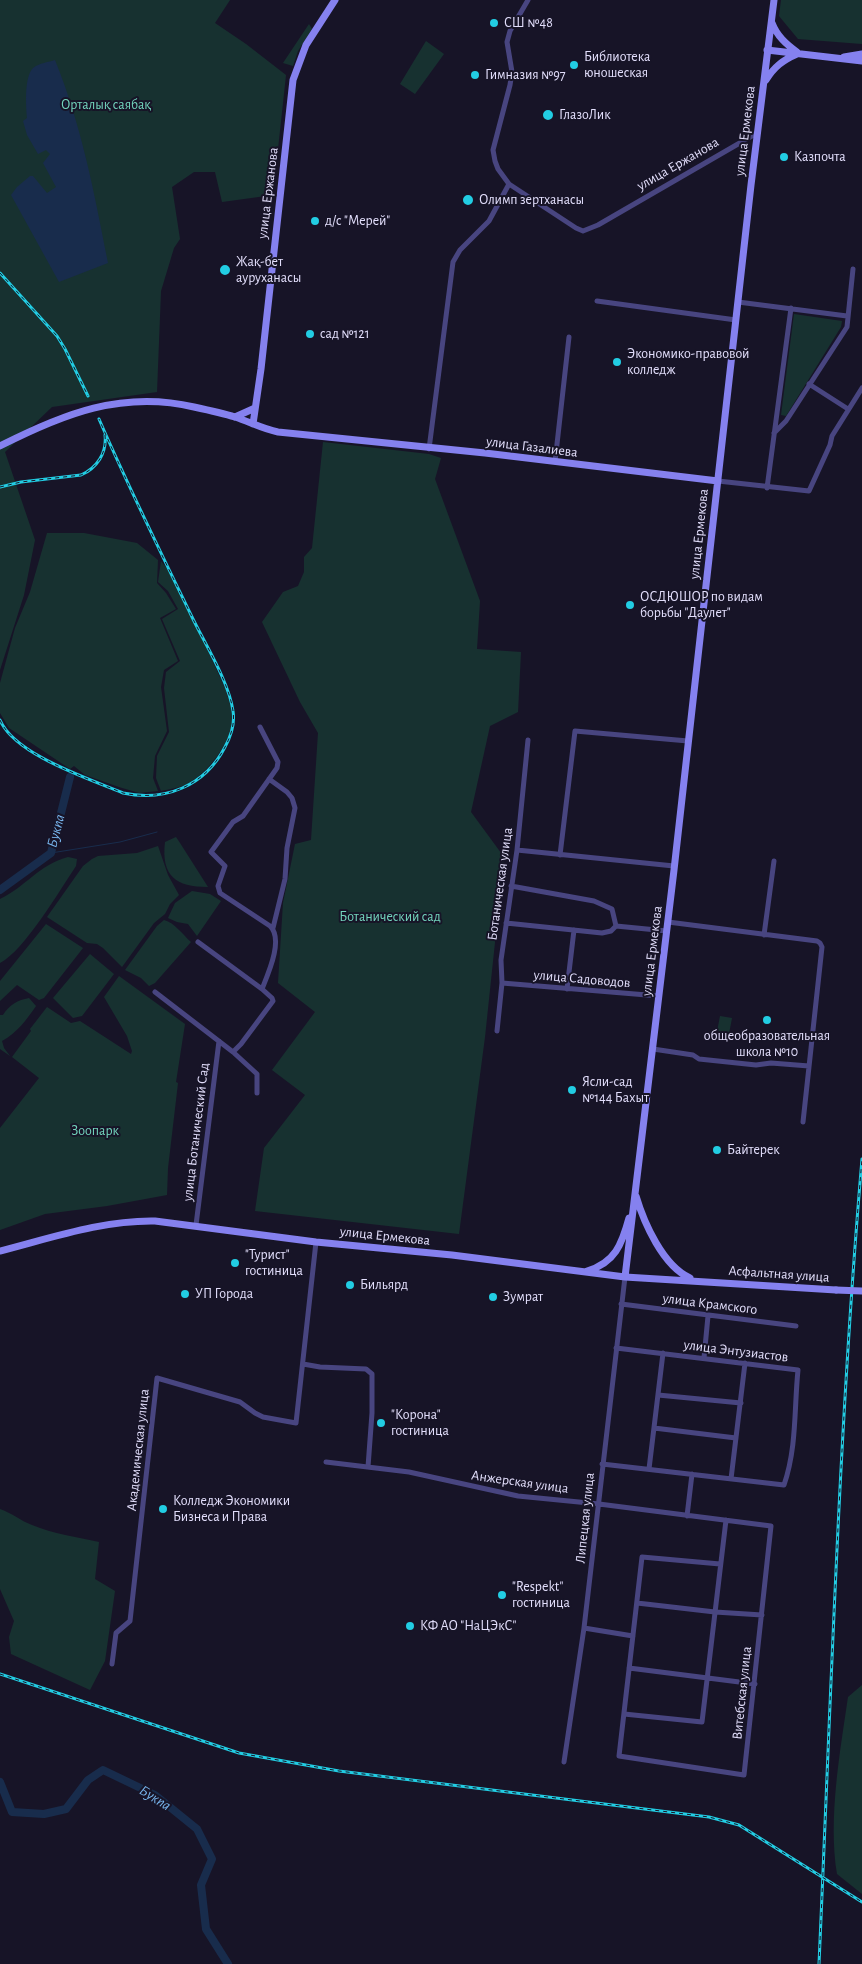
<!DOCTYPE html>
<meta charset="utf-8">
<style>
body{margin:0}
canvas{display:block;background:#171427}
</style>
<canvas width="862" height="1964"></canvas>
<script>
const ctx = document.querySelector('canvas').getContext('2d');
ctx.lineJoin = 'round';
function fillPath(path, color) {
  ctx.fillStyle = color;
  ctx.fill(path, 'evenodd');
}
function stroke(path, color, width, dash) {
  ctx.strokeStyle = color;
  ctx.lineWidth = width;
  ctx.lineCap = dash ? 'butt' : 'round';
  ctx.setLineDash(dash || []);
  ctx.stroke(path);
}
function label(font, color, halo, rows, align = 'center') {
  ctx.font = font + ' "Alegreya Sans",sans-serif';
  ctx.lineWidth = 4;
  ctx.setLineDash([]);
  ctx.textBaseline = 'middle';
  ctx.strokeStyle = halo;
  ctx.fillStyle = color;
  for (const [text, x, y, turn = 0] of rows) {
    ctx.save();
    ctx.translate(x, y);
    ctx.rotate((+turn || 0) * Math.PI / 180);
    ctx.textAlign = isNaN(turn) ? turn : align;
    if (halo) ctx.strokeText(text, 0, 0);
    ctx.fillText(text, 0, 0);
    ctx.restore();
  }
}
fillPath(new Path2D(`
 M0,0H230L215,23L246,44L286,75L273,195L222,202L215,172H194L172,187L180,239L174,248L161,291L157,392L52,407L5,452L35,540L24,595L0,670Z
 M781,0H862V44L798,39L779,16Z
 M309,24L312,29L298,51L293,66L283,63Z
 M426,41L444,54L415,94L400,84Z
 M794,314L842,321L841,327L786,416L781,415Z
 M323,442L429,454L441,458L435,479L480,601L477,649L521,652L518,712L490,726L471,812L504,857L485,1037L459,1234L255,1211L264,1148L305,1095L272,1070L315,1012L278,983L283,903L295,844L311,840L318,733L300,702L262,622L283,592L298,586L304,572V557L312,548Z
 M47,533H84L137,543L158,560L157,583L166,593L176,609L160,618L178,661L164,670L161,687L167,731L155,756L153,778L158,791L139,793L119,787L85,775L74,766L70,769L9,728L0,713V683L15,628L30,592Z
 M161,561L173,576L225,688C228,698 232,708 232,718C232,742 208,773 187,784C179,788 169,789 161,791L156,778L157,756L169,732L164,688L166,672L180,661L162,619L178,609L168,591L158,582Z
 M176,837L180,843L208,887C176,887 161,876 165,842Z
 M158,846L168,875L179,895L170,904L165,914L154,923L122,967L103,948L97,944L87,943L47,917L83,866L92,859L98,856L137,853Z
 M68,857L77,859L76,866C60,890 24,951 0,963V899C27,886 37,866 68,857Z
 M192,891L210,894L221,901L197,936L188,924L177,922L168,918L175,903Z
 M164,920C175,923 182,934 191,942L155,983L149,986L141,978L125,970L157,926Z
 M46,924L83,948L44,998L39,1000L17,985L0,1001V981Z
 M90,954L114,974L82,1016L73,1018L53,998Z
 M119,976L185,1024L176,1082L178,1083L168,1168L167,1195L107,1206L45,1214L0,1230V1128L39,1078L12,1057L31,1031L30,1029L47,1007L71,1023L80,1021L131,1054L132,1051L127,1036L104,997Z
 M29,998L36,1006C27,1019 17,1033 2,1041L4,1048L10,1056L0,1049V1015H3C9,1005 18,1000 29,998Z
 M720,1016L732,1018L728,1039L716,1037Z
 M0,1509C12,1513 21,1521 32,1525C53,1534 77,1537 99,1542L95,1579L115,1591L105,1661L90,1690L11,1654L9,1637L14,1621L0,1589Z
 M862,1685V1894L837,1874C828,1819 840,1752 848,1697Z`), '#173130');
fillPath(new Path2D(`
 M55,60C82,127 94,192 108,263L59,282L11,195L17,187L30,176H33L47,193L56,187L43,163L50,154L46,150L38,154L27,135L23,121L27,118C26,106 24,77 33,68C39,63 49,62 55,60Z`), '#182c4c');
stroke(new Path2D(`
 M51,853L120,842L157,832`), '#182c4c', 1);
stroke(new Path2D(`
 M0,890L51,853L70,777
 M0,1782L12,1812L44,1814L66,1809L88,1780L103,1770L155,1795L197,1829L212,1859L201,1885L206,1929L228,1964`), '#182c4c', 8);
stroke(new Path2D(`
 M528,0L510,31L507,42L512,72L510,85L493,150L495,161L498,169L509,184L576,228L583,231L598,225L757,133
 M597,301L736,320
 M738,302L847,316
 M809,384L848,409
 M774,433L786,421L847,327L853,269
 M429,449L453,262L460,250L489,221L509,184
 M555,462L569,337
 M718,481L809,491L830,445L832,436L862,388
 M767,488L791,308
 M269,779L287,792L292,798L295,808L287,848L285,879L273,928
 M517,850L674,866
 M560,855L575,731L688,741
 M511,886L594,901L612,909L616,926L667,931
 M668,922L817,941L820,943L822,947L803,1122
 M506,923L602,933L611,931L616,926
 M764,935L774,861
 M198,942L262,989
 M502,983L659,996
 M567,989L574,930
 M155,992L233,1052L257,1074V1093
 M497,1031L502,983L501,960L517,850L528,740
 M653,1049L693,1055L699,1059L756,1065L771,1063L809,1066
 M233,1052L241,1044L273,1001L272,998L262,989C268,974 284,939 270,926L220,893L218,886L225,866L211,852L233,822L243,816L277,768L278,762L260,727
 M196,1225L219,1041
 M621,1304L796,1326
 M704,1358L708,1316
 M303,1364L320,1367L366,1369L372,1374V1413L368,1467
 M658,1395L741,1403
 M654,1428L736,1438
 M326,1462L409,1472L518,1496L599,1504L771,1526L744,1775L619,1756L642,1557L720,1564
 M602,1464L784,1485C797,1447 794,1409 798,1370L616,1348
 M649,1469L663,1353
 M731,1479L745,1363
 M687,1516L692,1474
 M637,1603L715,1612L762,1615
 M584,1628L633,1636
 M112,1664L116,1633L130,1621L157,1378L240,1402L255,1413L263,1417L296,1423L316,1242
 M629,1668L755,1684
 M624,1714L702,1722L726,1520
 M564,1762L584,1628L625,1277`), '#484580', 5);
stroke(new Path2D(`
 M772,23C777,36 786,44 797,52
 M767,50L862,61
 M844,57L862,54
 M766,80C774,67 783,60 797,54
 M235,417L255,408
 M253,424L261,369L293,80L306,45L335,0
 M0,446C63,414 122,390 194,407C208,410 222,413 235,417C250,422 263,429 278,432L485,453L718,481
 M636,1196C644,1223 663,1266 690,1278
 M0,1251C51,1238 103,1220 155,1221L316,1242L452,1255L625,1277L836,1290
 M587,1271C615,1263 622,1244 629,1218
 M625,1277L674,870L751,185L774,0`), '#8581ef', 7);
const rail = new Path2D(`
 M0,273L57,336L65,349L88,396
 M0,487L21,482L81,475C97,468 107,453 105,435
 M0,720C15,755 90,779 123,793C165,802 205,786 225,747C231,736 235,723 233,711C229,682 205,644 192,617C160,551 128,486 99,419
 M0,1674L239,1753L339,1771L709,1817L739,1825L862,1902
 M819,1964C831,1696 839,1427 862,1159`);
stroke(rail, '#22cde3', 3);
stroke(rail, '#171427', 1, [4]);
stroke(new Path2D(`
 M836,1290L862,1291`), '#8581ef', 7);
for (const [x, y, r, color] of [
 [494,23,5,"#22cde3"],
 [574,65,5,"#22cde3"],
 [475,75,5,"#22cde3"],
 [548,115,6,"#22cde3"],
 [784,157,5,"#22cde3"],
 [468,200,6,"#22cde3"],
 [315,221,5,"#22cde3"],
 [225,270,6,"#22cde3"],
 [310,334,5,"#22cde3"],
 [617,362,5,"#22cde3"],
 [630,605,5,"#22cde3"],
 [767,1020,5,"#22cde3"],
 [572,1090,5,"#22cde3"],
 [717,1150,5,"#22cde3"],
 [235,1263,5,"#22cde3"],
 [350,1285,5,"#22cde3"],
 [185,1294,5,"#22cde3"],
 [493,1297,5,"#22cde3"],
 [381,1423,5,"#22cde3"],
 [163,1509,5,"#22cde3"],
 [502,1595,5,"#22cde3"],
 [410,1626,5,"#22cde3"]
]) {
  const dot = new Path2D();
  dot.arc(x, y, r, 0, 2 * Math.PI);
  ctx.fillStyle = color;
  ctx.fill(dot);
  stroke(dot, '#171427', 2);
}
label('14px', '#e2defb', '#171427', [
 ["СШ №48",504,23],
 ["Библиотека",584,57],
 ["юношеская",584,73],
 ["Гимназия №97",485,75],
 ["ГлазоЛик",559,115],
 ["Казпочта",794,157],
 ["Олимп зертханасы",479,200],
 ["д/с \"Мерей\"",325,221],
 ["Жақ-бет",236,262],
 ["ауруханасы",236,278],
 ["сад №121",320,334],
 ["Экономико-правовой",627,354],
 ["колледж",627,370],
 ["ОСДЮШОР по видам",640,597],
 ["борьбы \"Даулет\"",640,613],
 ["общеобразовательная",767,1036,"center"],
 ["школа №10",767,1052,"center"],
 ["Ясли-сад",582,1082],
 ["№144 Бахыт",582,1098],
 ["Байтерек",727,1150],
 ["\"Турист\"",245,1255],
 ["гостиница",245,1271],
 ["Бильярд",360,1285],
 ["УП Города",195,1294],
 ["Зумрат",503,1297],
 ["\"Корона\"",391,1415],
 ["гостиница",391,1431],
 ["Колледж Экономики",173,1501],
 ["Бизнеса и Права",173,1517],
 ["\"Respekt\"",512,1587],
 ["гостиница",512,1603],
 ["КФ АО \"НаЦЭкС\"",420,1626]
], 'left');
label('14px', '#72d3bc', '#171427', [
 ["Орталық саябақ",106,105],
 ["Ботанический сад",390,917],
 ["Зоопарк",95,1131]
]);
label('14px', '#e2defb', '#171427', [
 ["улица Ермекова",745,131,-83],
 ["улица Ержанова",678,164,-30],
 ["улица Ержанова",268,193,-83],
 ["улица Газалиева",532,447,7],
 ["улица Ермекова",699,534,-84],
 ["Ботаническая улица",500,884,-82],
 ["улица Ермекова",652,951,-83],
 ["улица Садоводов",582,979,5],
 ["улица Ботанический Сад",196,1132,-83],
 ["улица Ермекова",385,1236,6],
 ["Асфальтная улица",779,1274,4],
 ["улица Крамского",710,1304,7],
 ["улица Энтузиастов",736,1351,7],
 ["Академическая улица",138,1450,-84],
 ["Анжерская улица",520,1482,8],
 ["Липецкая улица",585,1518,-84],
 ["Витебская улица",742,1693,-84]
]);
label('italic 15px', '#79b6ee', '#171427', [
 ["Букпа",56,831,-75],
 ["Букпа",155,1798,32]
]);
</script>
